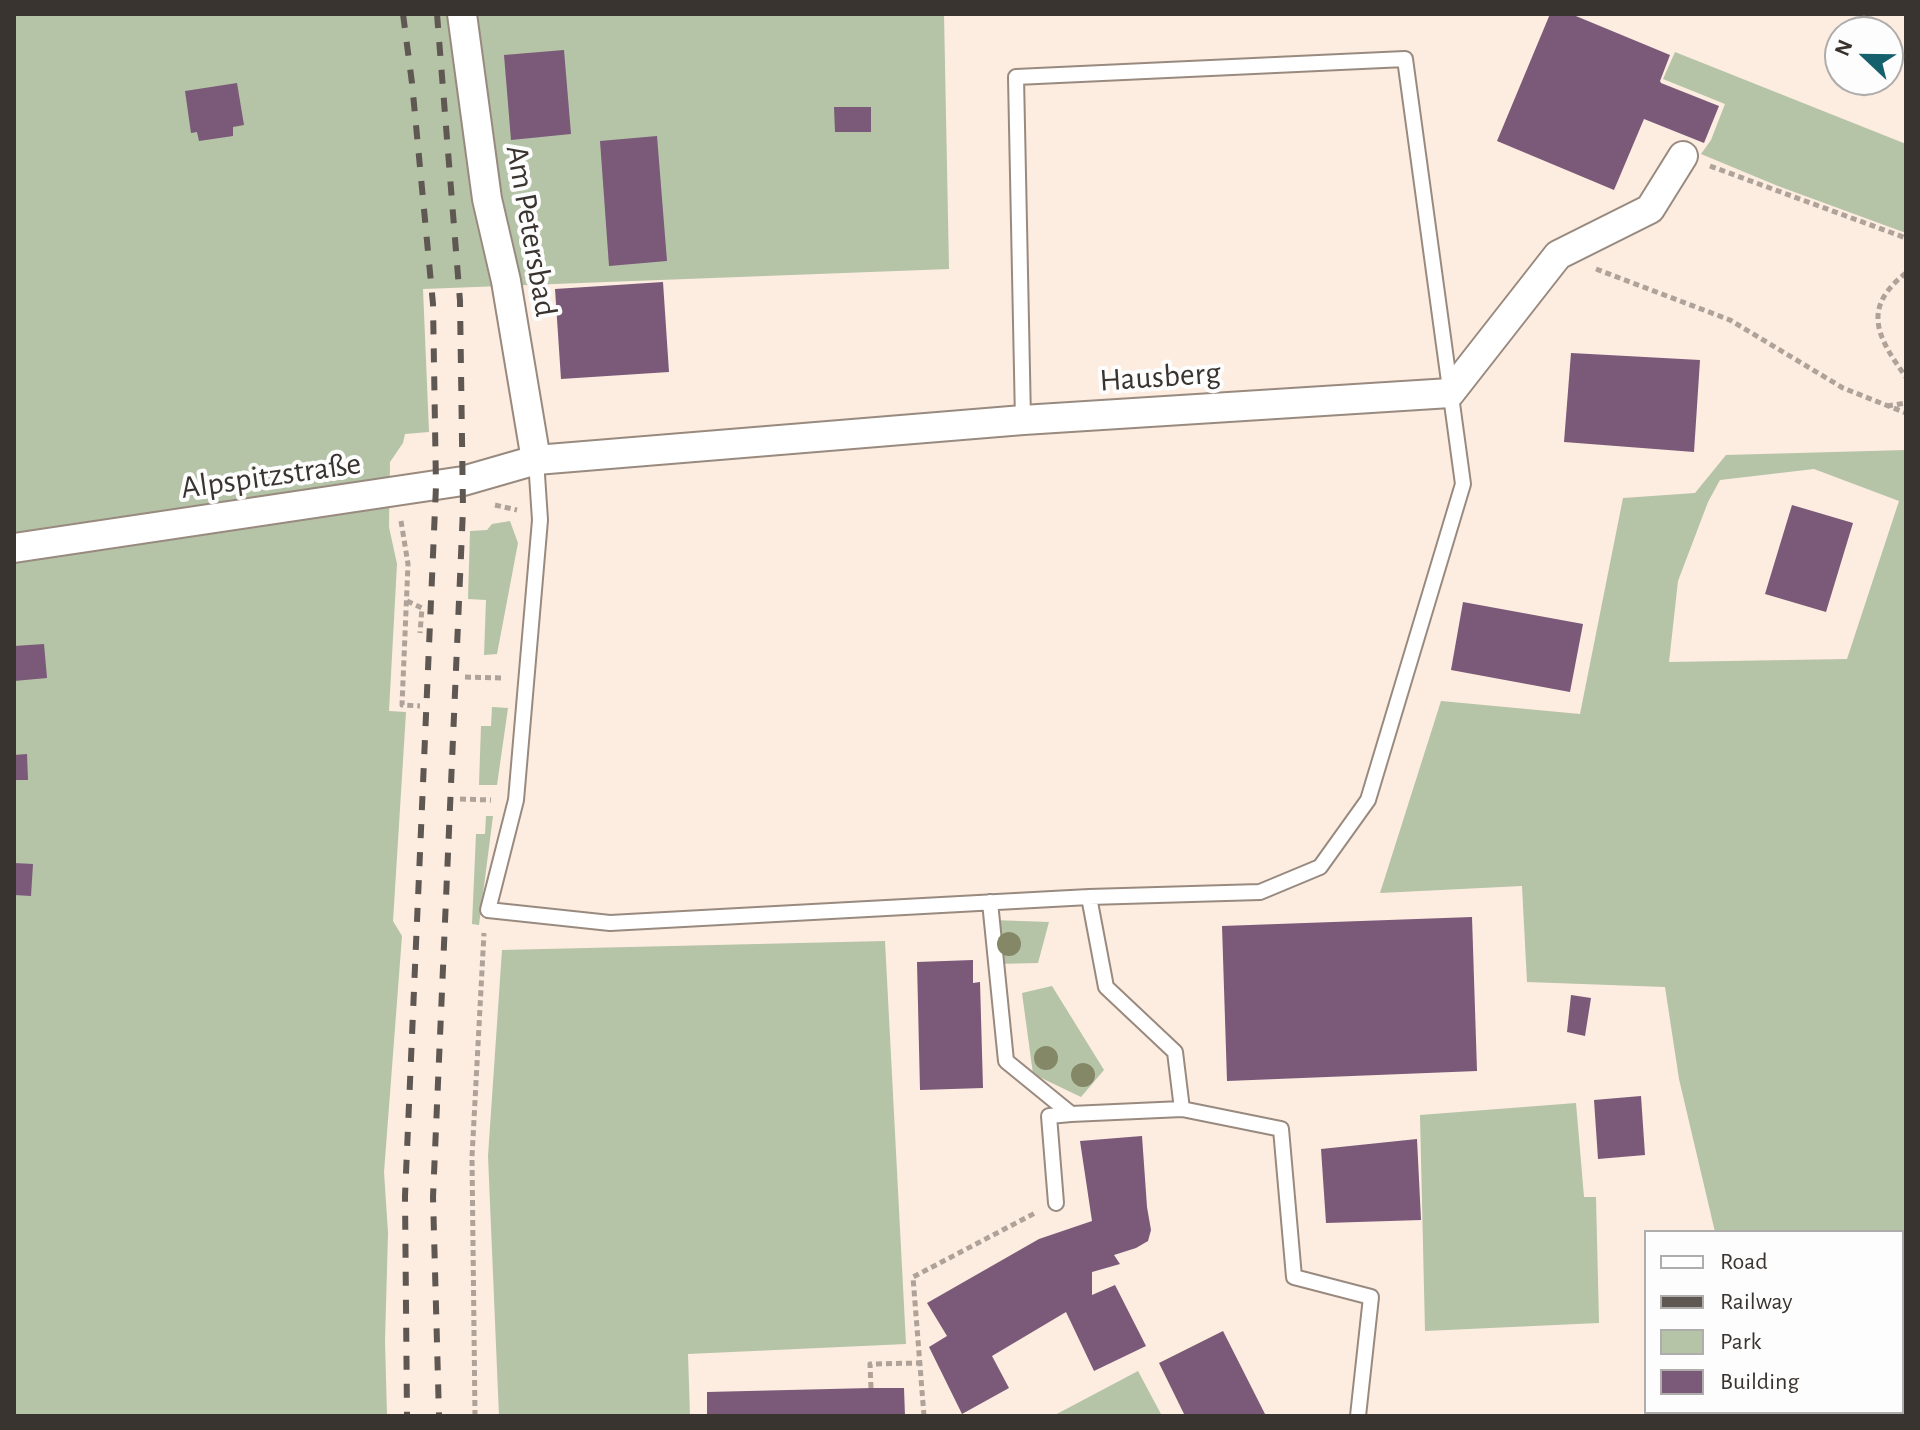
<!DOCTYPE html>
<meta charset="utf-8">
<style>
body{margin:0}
#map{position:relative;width:1920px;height:1430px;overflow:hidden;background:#fdece0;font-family:"Alegreya Sans",sans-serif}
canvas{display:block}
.frame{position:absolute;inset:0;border:16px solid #3a3430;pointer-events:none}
.legend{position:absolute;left:1644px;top:1230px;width:260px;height:184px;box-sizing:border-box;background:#fdfdfd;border:2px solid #afadab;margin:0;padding:10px 14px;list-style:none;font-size:24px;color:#3a3430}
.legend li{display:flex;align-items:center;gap:16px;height:40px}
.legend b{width:40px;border:2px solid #afadab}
.north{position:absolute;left:1824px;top:16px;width:80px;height:80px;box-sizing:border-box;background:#fdfdfd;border:2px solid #afadab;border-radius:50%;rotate:292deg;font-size:22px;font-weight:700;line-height:32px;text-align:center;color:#3a3430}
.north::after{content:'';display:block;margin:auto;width:28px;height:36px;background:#16606e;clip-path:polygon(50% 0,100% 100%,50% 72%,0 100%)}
</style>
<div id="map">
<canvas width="1920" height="1430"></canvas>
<div class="frame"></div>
<ul class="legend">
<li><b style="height:10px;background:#fff"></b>Road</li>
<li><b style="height:10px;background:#5f5752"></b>Railway</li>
<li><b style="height:22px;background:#b5c3a7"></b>Park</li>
<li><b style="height:22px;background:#7a5979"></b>Building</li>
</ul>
<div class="north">N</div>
</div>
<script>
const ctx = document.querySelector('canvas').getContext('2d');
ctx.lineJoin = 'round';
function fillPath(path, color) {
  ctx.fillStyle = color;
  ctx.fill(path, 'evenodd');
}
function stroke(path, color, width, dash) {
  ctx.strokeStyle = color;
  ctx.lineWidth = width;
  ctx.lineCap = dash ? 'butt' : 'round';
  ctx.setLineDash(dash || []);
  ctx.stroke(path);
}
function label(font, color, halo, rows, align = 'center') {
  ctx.font = font + ' "Alegreya Sans",sans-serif';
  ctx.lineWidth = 8;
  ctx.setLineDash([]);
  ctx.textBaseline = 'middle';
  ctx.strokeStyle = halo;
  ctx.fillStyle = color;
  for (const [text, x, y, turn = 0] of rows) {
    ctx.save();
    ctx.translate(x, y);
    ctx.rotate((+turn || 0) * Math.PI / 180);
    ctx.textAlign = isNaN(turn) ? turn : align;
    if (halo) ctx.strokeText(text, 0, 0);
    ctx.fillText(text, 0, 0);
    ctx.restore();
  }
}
fillPath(new Path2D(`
 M14,14H944L949,269L423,289L429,432L405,434L403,443L390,462L389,527L397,564L389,711L406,712L393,921L402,936L384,1172L388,1233L385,1341L387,1416H14Z
 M1675,52L1906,144V233L1778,186L1701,154L1711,140L1725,104L1663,79Z
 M1906,450V1416H1759L1758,1412H1902V1232H1715L1679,1079L1665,987L1527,982L1522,886L1380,893L1441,701L1580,714L1623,498L1695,493L1726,455ZM1814,469L1899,501L1847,659L1669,662L1678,581L1708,502L1720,480Z
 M510,521L518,543L497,654L484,655L486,600L468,599L470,531L487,530L492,524Z
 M492,707L508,708L497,785H479L481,726H491Z
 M486,816H493L479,925L472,924L476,834H485Z
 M992,920L1049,922L1038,963L996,964Z
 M885,941L906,1344L688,1354L690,1416H499L488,1156L502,950Z
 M1052,986L1104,1070L1081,1097L1033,1074L1022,993Z
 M1576,1103L1584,1197H1596L1599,1323L1425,1331L1420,1115Z
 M1138,1371L1162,1416H1053Z`), '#b5c3a7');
fillPath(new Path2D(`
 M1550,14H1571L1670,55L1660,81L1661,83L1719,106L1704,143L1644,119L1614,190L1497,141Z
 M564,50L571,134L511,140L504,55Z
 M237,83L244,125L233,127V136L199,141L197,132L191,133L185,91Z
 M834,107H871V132H835Z
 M657,136L667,261L609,266L600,141Z
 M663,282L669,372L561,379L555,289Z
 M1571,353L1700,360L1694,452L1564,442Z
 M1792,505L1853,523L1826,612L1765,594Z
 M1463,602L1583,624L1570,692L1451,670Z
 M44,644L47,678L14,681V646Z
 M27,754L28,780H14V755Z
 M14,863L33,864L31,896L14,895Z
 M1472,917L1477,1071L1227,1081L1222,926Z
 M973,960V983L980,982L983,1088L920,1090L917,962Z
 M1571,995L1591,998L1585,1036L1567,1032Z
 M1641,1096L1645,1155L1598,1159L1594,1100Z
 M1142,1136L1147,1207L1151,1230L1148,1241L1136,1248L1114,1255L1120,1264L1092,1272V1295L1115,1285L1146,1346L1094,1371L1066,1312L992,1356L1009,1388L962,1414L929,1347L947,1336L927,1303L1039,1239L1092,1221L1080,1141Z
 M1417,1139L1421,1220L1326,1223L1321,1149Z
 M1223,1331L1266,1416H1185L1159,1363Z
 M871,1388H904L905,1416H707V1392Z`), '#7a5979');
const service = new Path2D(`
 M536,460L540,520L516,800L488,910L610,923L1089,897L1260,892L1320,867L1368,800L1463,484L1405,59L1016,77L1023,420
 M1089,897L1106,987L1175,1052L1182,1109L1281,1129L1294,1277L1371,1297L1358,1416
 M990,902L1006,1061L1071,1114L1182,1109
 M1056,1203L1049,1116L1071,1114`);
const minor = new Path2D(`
 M462,14L487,199L506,281L536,460
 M14,548L463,481L536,460L1023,420L1450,393L1558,255L1650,209L1683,156`);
stroke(service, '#998a7f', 18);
stroke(minor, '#998a7f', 32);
stroke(new Path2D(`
 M1710,166L1906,238
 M1596,269L1730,320L1843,388L1906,413
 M1906,273C1861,308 1877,337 1906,377
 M1887,406L1906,403
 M495,505L517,510
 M401,521L408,564L402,705L420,706
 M407,601L422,608L420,633
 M465,677L505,678
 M460,799L491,800
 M871,1388L870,1364L918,1363
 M475,1416L472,1157L484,933
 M924,1416L913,1277L1037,1212`), '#aea299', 5, [6, 4]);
stroke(service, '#fff', 14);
stroke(minor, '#fff', 28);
stroke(new Path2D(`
 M403,14L412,83L433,304L436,486L405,1196L407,1416
 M437,14L460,301L463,509L433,1197L439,1416`), '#5f5752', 6, [14, 14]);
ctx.fillStyle = '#858867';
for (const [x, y] of [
 [1009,944],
 [1046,1058],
 [1083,1075]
]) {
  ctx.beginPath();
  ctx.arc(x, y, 12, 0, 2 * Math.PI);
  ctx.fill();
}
label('32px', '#3a3430', '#fdfdfd', [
 ["Am Petersbad",531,231,80],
 ["Hausberg",1160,377,-4],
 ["Alpspitzstraße",271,476,-8]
]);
</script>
